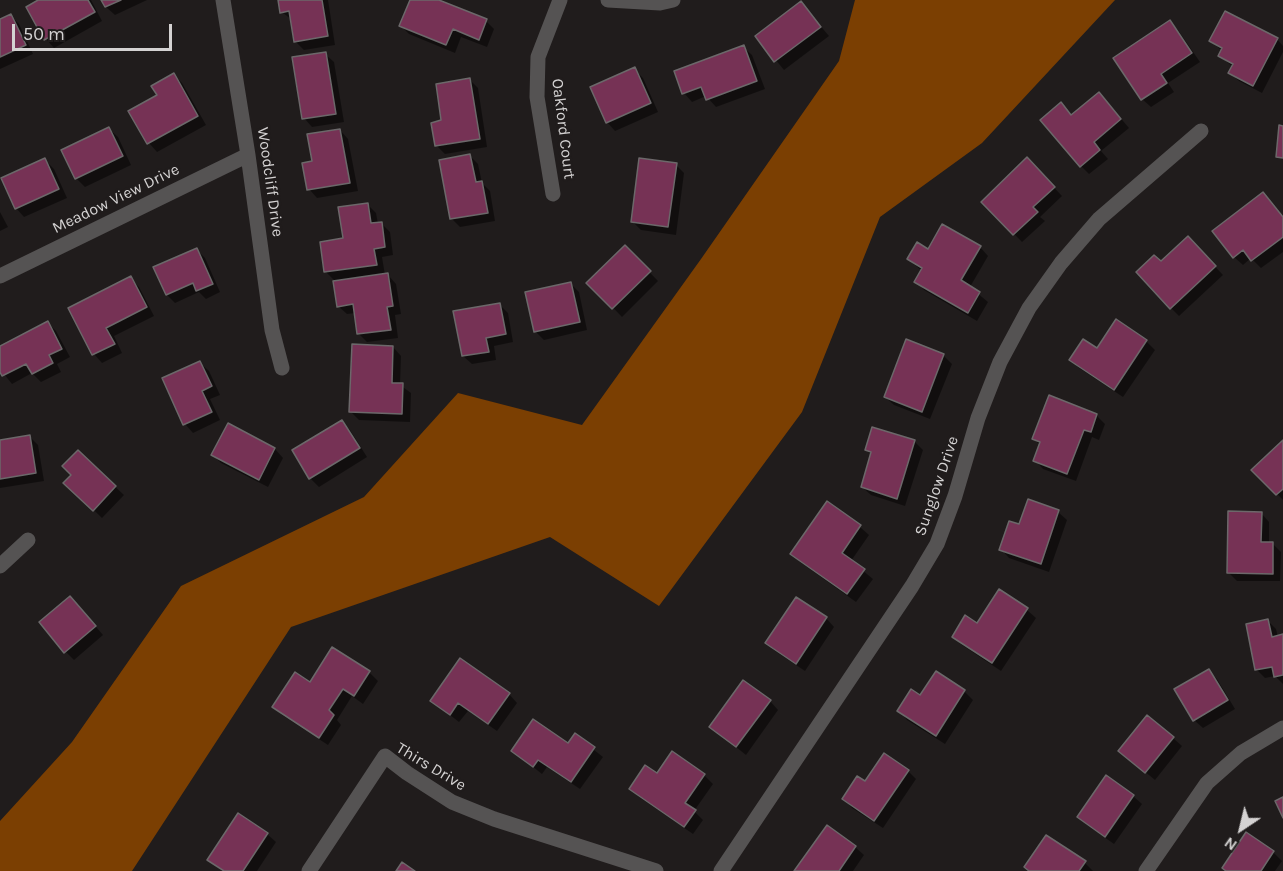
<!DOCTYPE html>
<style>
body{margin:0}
#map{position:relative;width:1283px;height:871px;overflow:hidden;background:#201c1c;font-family:Karla,sans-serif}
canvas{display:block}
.north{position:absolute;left:1211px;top:799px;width:60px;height:60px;-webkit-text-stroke:4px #201c1c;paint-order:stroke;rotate:215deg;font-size:16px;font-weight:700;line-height:24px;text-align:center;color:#d4d2d2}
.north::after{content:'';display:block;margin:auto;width:21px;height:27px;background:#d4d2d2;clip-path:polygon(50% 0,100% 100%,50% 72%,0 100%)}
.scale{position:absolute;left:12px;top:24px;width:160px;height:27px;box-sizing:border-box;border:3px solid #d4d2d2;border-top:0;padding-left:8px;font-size:18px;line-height:21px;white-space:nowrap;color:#d4d2d2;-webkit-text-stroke:4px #201c1c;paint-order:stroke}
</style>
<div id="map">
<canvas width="1283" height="871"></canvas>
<div class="north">N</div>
<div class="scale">50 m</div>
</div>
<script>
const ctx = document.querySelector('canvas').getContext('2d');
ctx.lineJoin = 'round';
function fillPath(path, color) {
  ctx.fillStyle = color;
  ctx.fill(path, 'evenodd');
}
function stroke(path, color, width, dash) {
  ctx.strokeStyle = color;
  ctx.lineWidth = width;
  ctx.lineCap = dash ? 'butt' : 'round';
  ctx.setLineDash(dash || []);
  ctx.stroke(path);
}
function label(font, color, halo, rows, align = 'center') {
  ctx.font = font + ' Karla,sans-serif';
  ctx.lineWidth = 5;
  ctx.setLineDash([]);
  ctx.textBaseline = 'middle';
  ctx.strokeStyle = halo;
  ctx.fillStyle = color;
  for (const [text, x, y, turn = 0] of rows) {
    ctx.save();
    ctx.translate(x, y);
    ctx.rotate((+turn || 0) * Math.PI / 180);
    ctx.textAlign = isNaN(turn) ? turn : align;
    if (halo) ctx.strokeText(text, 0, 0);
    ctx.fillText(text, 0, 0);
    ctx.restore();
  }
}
fillPath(new Path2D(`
 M855,0H1115L982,143L880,217L802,412L659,606L550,537L291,627L132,871H0V821L72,742L181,586L364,497L458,393L582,425L701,259L839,61Z`), '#7b3f02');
fillPath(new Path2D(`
 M41,0H91L102,21L54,48L46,39Z
 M103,0H147L115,15L106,7Z
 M280,0H328L335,45L304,50L295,41L292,20L282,12Z
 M411,0H434L486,21L494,29L487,47L461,37L455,53L409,34L401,26Z
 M801,3L829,36L784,70L757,37Z
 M11,16L19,24L33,54L0,69V21Z
 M1170,22L1178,30L1200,62L1168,83L1174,92L1151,107L1142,99Z
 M1277,39L1283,46V52L1262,93L1239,81L1230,73L1233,67L1220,56L1222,51L1211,41Z
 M743,47L752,55L765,89L716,107L706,96L692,102L684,93Z
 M325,54L334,62L344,122L312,127L304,118Z
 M634,69L643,78L658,112L615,131L607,122Z
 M174,75L182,83L206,125L157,152L149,143L130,112L159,96Z
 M470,80L478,88L487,147L445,154L436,145L443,121Z
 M1107,102L1129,128L1101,151L1108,159L1089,174L1081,166L1072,116Z
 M109,129L118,137L131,165L85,187L76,178Z
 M340,130L348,139L358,191L317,198L309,189L314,163Z
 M470,156L478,164L482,183L490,191L495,221L460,227L452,219L441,161Z
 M1027,159L1062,196L1040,217L1045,221L1022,242L983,202Z
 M45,160L54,169L67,198L24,217L16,208Z
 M676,165L684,173L676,235L641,230L632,221Z
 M1263,194L1283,217V252L1261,268L1251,258L1243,265L1234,257Z
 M368,205L376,213L378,224L381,223L390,232L393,255L382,257L385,275H388L396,284L401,314L395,315L398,338L367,342L359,334L356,313L347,314L338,306L335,281L326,272Z
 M0,212L8,227L0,231Z
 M1188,238L1223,275L1179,316L1171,308Z
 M625,247L658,281L622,317L589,283Z
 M980,247L988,256L970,287L988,302L977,321L924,290L916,281L922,271L908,259L928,251Z
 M197,250L205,258L220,292L206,299L199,292L175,303L167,295Z
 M130,278L139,287L154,316L114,336L122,353L102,363L94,354L70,309Z
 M570,283L579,292L587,330L544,340L535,331Z
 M499,304L508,313L513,342L494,346L496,360L472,364L463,356Z
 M1116,321L1146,341L1155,350L1123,397L1079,368L1071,360L1097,350Z
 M48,323L56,331L70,357L57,364L61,372L41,382L32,373L12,384L0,369V348Z
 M393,347L401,356L400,385L411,393L410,422L359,420L351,412Z
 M943,355L952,364L930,419L894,405L885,397Z
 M200,363L209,371L220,395L210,399L220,420L193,433L185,424Z
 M1096,415L1105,424L1099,440L1092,437L1076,481L1043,469L1035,460L1040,445L1034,439Z
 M342,422L350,430L367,457L319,487L310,478Z
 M228,425L275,449L283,458L268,487L221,463L213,455Z
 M30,437L38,445L44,481L0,488V442Z
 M914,441L923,450L905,506L871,495L862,487L872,455L866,450Z
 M1283,442V500L1254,470Z
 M78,452L124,495L102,518L66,483L73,475Z
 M827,503L860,527L869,535L851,561L873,579L856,602L800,562L792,554Z
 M1058,512L1067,520L1049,572L1009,558L1001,549Z
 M1261,513L1269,522V543H1272L1281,552L1280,581H1237L1229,573Z
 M999,592L1027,610L1036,618L1001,671L962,645L954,637L977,625Z
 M79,607L103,635L74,660L66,652Z
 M826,618L834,627L805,671L775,651L767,643Z
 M1268,621L1276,629L1278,637L1283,636V684L1275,676L1265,678L1257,670Z
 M333,649L369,672L378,681L363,704L352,696L337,720L341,725L328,745L282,715L274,707L310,684Z
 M1209,671L1217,679L1235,709L1203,728L1194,720Z
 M936,673L964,691L973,700L945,744L907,720L899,711L921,697Z
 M509,694L517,703L497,731L468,711L459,722L432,701Z
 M770,701L778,710L746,755L711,727Z
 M575,735L603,757L580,789L547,767L542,774L513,751L568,745Z
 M1173,738L1182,746L1155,780L1120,751Z
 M673,753L704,775L713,784L694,811L703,820L693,834L639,797L631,789L657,775Z
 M908,771L916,779L883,828L852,808L844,799L865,783Z
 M1106,777L1133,796L1142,804L1114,844L1087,825L1079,817Z
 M239,815L267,834L276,842L257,871H222L209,860Z
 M855,847L864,855L853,871H796Z
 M1273,852L1282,861L1275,871H1227Z
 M1085,863L1093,871H1030Z`), '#0007');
const building = new Path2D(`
 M38,0H88L95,12L44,40L26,7Z
 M101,0H121L105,7Z
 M278,0H322L328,36L294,42L289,11L280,13Z
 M410,0H439L487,19L479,40L453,29L446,45L399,26Z
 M801,1L821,27L774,62L755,36Z
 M1225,11L1278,38L1253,86L1228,73L1233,64L1218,56L1222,48L1209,41Z
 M11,14L26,45L0,57V19Z
 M1170,20L1192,53L1161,74L1167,83L1141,100L1113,58Z
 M744,45L757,81L706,100L701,87L682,94L674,71Z
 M326,52L336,114L302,119L292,57Z
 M635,67L651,103L606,123L590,87Z
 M174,73L198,116L147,144L128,111L157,95L151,86Z
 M470,78L480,139L435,146L431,123L441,120L436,84Z
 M1099,92L1121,119L1094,142L1100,150L1080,167L1040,120L1061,102L1071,115Z
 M1279,125L1283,126V158L1276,157Z
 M109,127L123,156L75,179L61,150Z
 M340,129L350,183L307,190L302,163L312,161L307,134Z
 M470,154L476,182L482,181L488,213L450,219L439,160Z
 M1027,157L1055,187L1033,207L1038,212L1013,235L981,202Z
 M45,158L59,189L15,209L1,178Z
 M639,158L677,163L668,227L631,222Z
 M1263,192L1283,217V237L1251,261L1243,250L1233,258L1212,231Z
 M368,203L371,223L382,222L385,247L374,249L377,265L324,272L320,242L343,238L338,207Z
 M942,224L981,246L961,280L980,292L968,313L914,282L922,268L907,259L917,242L928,249Z
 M1188,236L1216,266L1170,309L1136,272L1154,255L1161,261Z
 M625,245L651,271L612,309L586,283Z
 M197,248L213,284L196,291L193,283L166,295L153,267Z
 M388,273L393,306L387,307L391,330L357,334L353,304L337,307L333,281Z
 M131,276L147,307L106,328L115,344L92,355L68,308Z
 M571,282L580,322L534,332L525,292Z
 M500,303L506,334L486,338L489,352L462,356L453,311Z
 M1116,319L1147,340L1114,390L1069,360L1083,339L1097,348Z
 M48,321L62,349L49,355L53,363L32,374L26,364L2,376L0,372V346Z
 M906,339L944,354L922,412L884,397Z
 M352,344L393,346L392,383H403L402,414L349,412Z
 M200,361L212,386L202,391L212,412L183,425L162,378Z
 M1049,395L1097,414L1091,432L1084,430L1067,474L1033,461L1040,442L1032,439Z
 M342,420L360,448L309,479L292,450Z
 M228,423L275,448L259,480L211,455Z
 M872,427L915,440L897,499L861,487L871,452L865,450Z
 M30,435L36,473L0,479V440Z
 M1283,440V489L1276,495L1251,470Z
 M78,450L116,486L93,511L63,483L71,475L62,466Z
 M1028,499L1059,510L1041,564L999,550L1009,521L1019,524Z
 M827,501L861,525L842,553L865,569L847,594L790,554Z
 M1228,511L1262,512L1261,542H1273V574L1227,573Z
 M999,589L1028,608L992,663L952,637L965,615L977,623Z
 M70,596L96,626L64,653L39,622Z
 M796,597L827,617L796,664L765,643Z
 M1268,619L1272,637L1283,634V675L1274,677L1272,667L1255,670L1246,624Z
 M332,647L370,671L354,696L343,689L329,710L334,715L319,738L272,707L295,672L310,682Z
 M460,658L510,693L488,724L458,703L450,715L430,701Z
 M1209,669L1228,700L1193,721L1174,689Z
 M936,671L965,690L936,736L897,711L911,689L920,695Z
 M743,680L771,700L736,747L709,727Z
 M1147,715L1174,737L1145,773L1118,751Z
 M533,719L568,743L575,733L595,747L571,782L538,760L533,767L511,751Z
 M672,751L705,774L685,803L696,810L684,827L629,789L645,765L657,773Z
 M884,753L909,770L874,821L842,799L857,776L865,781Z
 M1106,775L1134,795L1105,837L1077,817Z
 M1283,797V818L1275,801Z
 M238,813L268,833L243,871H224L207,860Z
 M827,825L856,846L839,871H794Z
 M1246,832L1274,851L1261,871H1226L1222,868Z
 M1046,835L1086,861L1079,871H1029L1024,867Z
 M402,862L415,871H396Z`);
fillPath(building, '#763255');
stroke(building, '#6c686a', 1.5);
stroke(new Path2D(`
 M223,0L248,155L272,330L282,368
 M608,0L660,3L673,0
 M553,194L537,97L538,57L560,0
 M0,276L248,155
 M0,566L28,540
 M309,871L385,756L407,773L452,802L494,819L656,871
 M721,871L912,586L937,544L955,496L978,418L1000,362L1029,308L1061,263L1099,219L1201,131
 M1146,871L1207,783L1241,753L1283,728`), '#555353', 15);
label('16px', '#d4d2d2', '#201c1c', [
 ["Oakford Court",563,129,83],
 ["Woodcliff Drive",270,182,82],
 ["Meadow View Drive",116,199,-26],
 ["Sunglow Drive",937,486,-71],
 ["Thirs Drive",431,767,31]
]);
</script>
